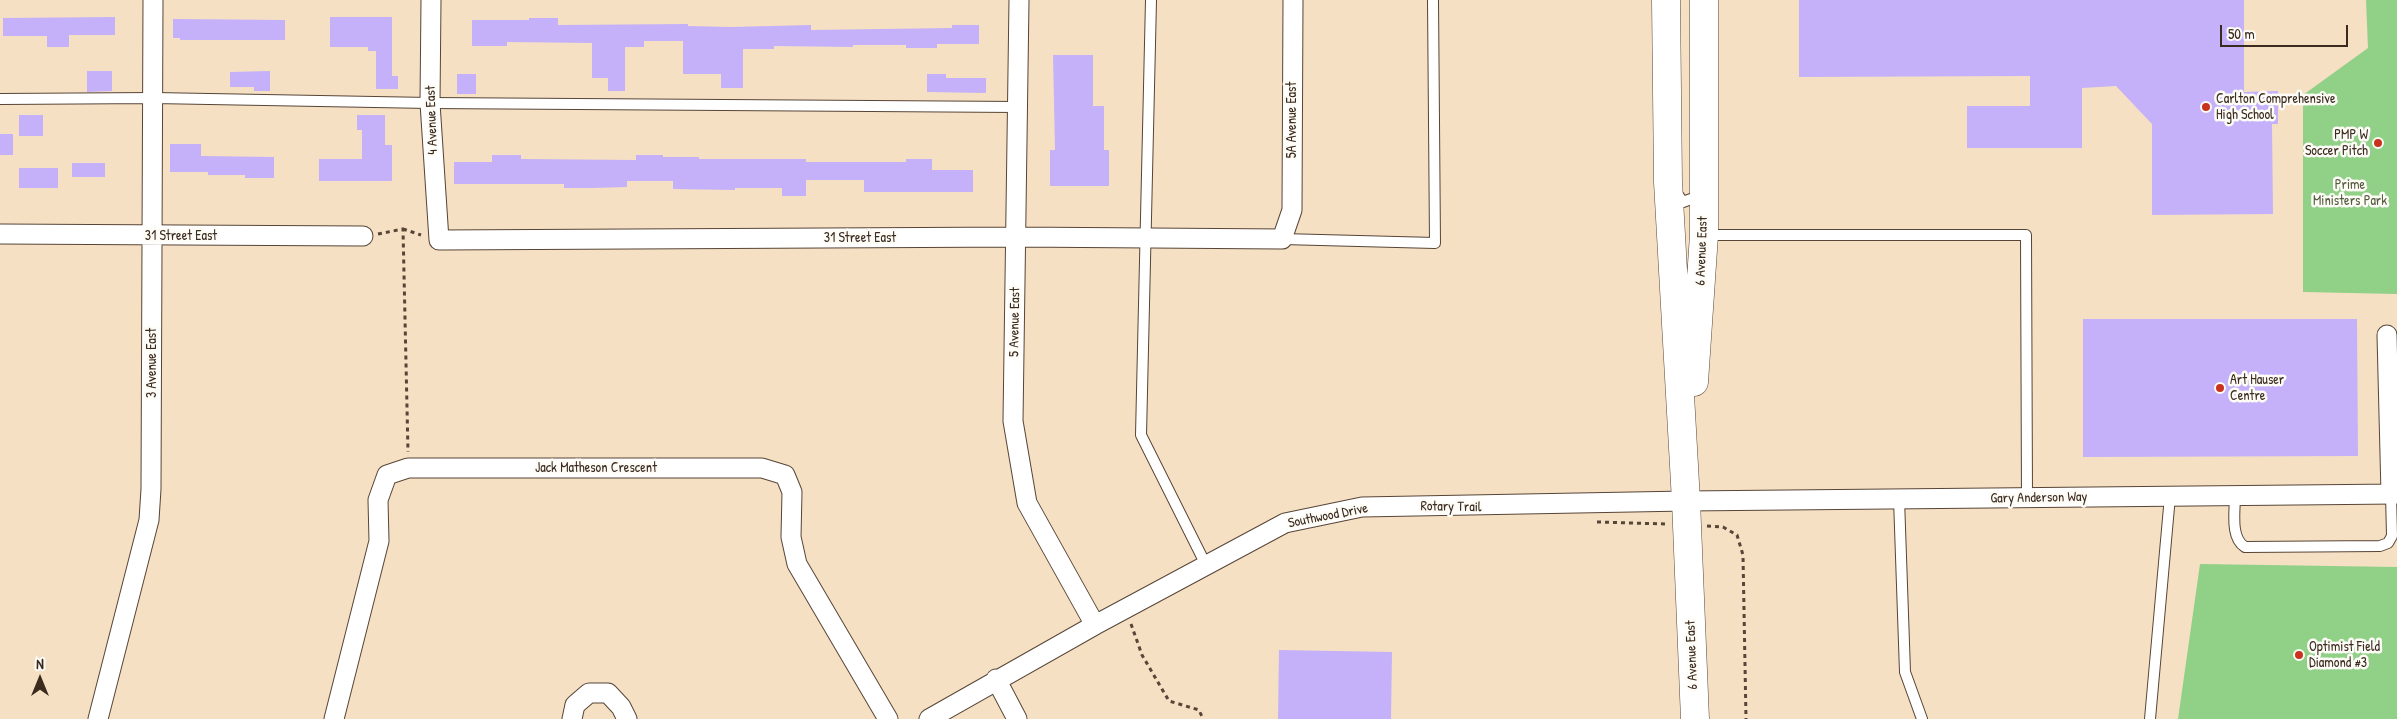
<!DOCTYPE html>
<style>
body{margin:0}
#map{position:relative;width:2397px;height:719px;overflow:hidden;background:#f5e0c4;font-family:"Patrick Hand",sans-serif}
canvas{display:block}
.north{position:absolute;left:15px;top:654px;width:50px;height:50px;-webkit-text-stroke:4px #fdfcf7;paint-order:stroke;rotate:0deg;font-size:14px;font-weight:700;line-height:20px;text-align:center;color:#3b2a1e}
.north::after{content:'';display:block;margin:auto;width:18px;height:22px;background:#3b2a1e;clip-path:polygon(50% 0,100% 100%,50% 72%,0 100%)}
.scale{position:absolute;left:2220px;top:25px;width:128px;height:22px;box-sizing:border-box;border:2px solid #3b2a1e;border-top:0;padding-left:6px;font-size:15px;line-height:18px;white-space:nowrap;color:#3b2a1e;-webkit-text-stroke:4px #fdfcf7;paint-order:stroke}
</style>
<div id="map">
<canvas width="2397" height="719"></canvas>
<div class="north">N</div>
<div class="scale">50 m</div>
</div>
<script>
const ctx = document.querySelector('canvas').getContext('2d');
ctx.lineJoin = 'round';
function fillPath(path, color) {
  ctx.fillStyle = color;
  ctx.fill(path, 'evenodd');
}
function stroke(path, color, width, dash) {
  ctx.strokeStyle = color;
  ctx.lineWidth = width;
  ctx.lineCap = dash ? 'butt' : 'round';
  ctx.setLineDash(dash || []);
  ctx.stroke(path);
}
function label(font, color, halo, rows, align = 'center') {
  ctx.font = font + ' "Patrick Hand",sans-serif';
  ctx.lineWidth = 5;
  ctx.setLineDash([]);
  ctx.textBaseline = 'middle';
  ctx.strokeStyle = halo;
  ctx.fillStyle = color;
  for (const [text, x, y, turn = 0] of rows) {
    ctx.save();
    ctx.translate(x, y);
    ctx.rotate((+turn || 0) * Math.PI / 180);
    ctx.textAlign = isNaN(turn) ? turn : align;
    if (halo) ctx.strokeText(text, 0, 0);
    ctx.fillText(text, 0, 0);
    ctx.restore();
  }
}
fillPath(new Path2D(`
 M2366,0H2397V294L2303,292V95L2368,48Z
 M2200,564L2397,567V719H2178Z`), '#91d087');
fillPath(new Path2D(`
 M1799,0H2244V92L2278,91V124H2272L2273,214L2152,215V124L2116,86L2082,88V148H1967V106H2030V76L1799,77Z
 M115,17V35H69V47H47V36H3V18Z
 M330,17H392V76H398V89H376V51H368V47H330Z
 M529,18H558V25L688,24V26L731,27L811,25V30L952,28V25H979V44H937V48H906V45H853V47L774,46V49H743V88H721V74H683V41H644V47H625V91H608V78H592V43L507,42V46H472V20H529Z
 M173,19L285,20V40H180V38H173Z
 M1053,55H1093V106H1104V150H1109V186H1050V150H1055Z
 M87,71H112V91L87,92Z
 M270,71V91H254V87H230V72Z
 M457,74H476V94H457Z
 M927,74H946V78H986V93L927,92Z
 M19,115H43V136H19Z
 M357,115H385V145H392V181H319V159H362V130H357Z
 M0,134H13V155H0Z
 M170,144H201V156L274,157V178H245V175H208V172H170Z
 M492,155H521V159L636,160V155H663V157H699V159H806V162H906V159H932V170H973V192H864V180H806V196H782V188H735V190L673,189V181H627V187L592,188H564V184H454V162H492Z
 M72,163H105V177H72Z
 M19,168H58V188H19Z
 M2083,319H2357L2358,456L2083,457Z
 M1279,650L1392,652L1391,719H1278Z`), '#c4b1f9');
const lane = new Path2D(`
 M1151,0L1141,435L1206,565
 M0,99L154,98L430,103L1018,107
 M1676,192L1683,202L1702,195
 M1705,235H2026L2027,498
 M1282,239L1435,243L1433,0
 M2235,495C2235,511 2230,538 2245,547L2380,546L2388,543L2392,536L2391,494
 M1899,499L1905,672L1922,719
 M2150,719L2170,496`);
const street = new Path2D(`
 M431,0L430,103L439,240L1017,237L1282,239L1292,210L1293,0
 M1019,0L1013,421L1027,503L1095,625
 M0,234L363,236
 M2387,335L2391,494
 M996,679L1017,719
 M98,719L149,520L151,489L153,0
 M334,719L379,541L378,500L387,475L408,468H762L785,475L792,492L791,537L797,564L888,719
 M572,719L575,705L589,693H608L621,707L627,719
 M929,719L1095,625L1285,523L1362,507L1686,501L2397,494`);
const primary = new Path2D(`
 M1666,0L1668,182L1686,501L1695,719
 M1694,382L1704,235V0`);
stroke(lane, '#574537', 12);
stroke(street, '#574537', 21);
stroke(primary, '#574537', 29);
stroke(new Path2D(`
 M403,229L421,235
 M378,234L403,229L408,452
 M1597,522L1666,524
 M1707,526L1723,527L1737,535L1743,555L1746,719
 M1131,624L1142,655L1169,701L1199,710L1203,719`), '#574537', 3, [4, 4]);
stroke(lane, '#fff', 10);
stroke(street, '#fff', 19);
stroke(primary, '#fff', 28);
for (const [x, y, r, color] of [
 [2206,107,5,"#c8321e"],
 [2378,143,5,"#c8321e"],
 [2220,388,5,"#c8321e"],
 [2299,655,5,"#c8321e"]
]) {
  const dot = new Path2D();
  dot.arc(x, y, r, 0, 2 * Math.PI);
  ctx.fillStyle = color;
  ctx.fill(dot);
  stroke(dot, '#fdfcf7', 2);
}
label('14px', '#3b2a1e', '#fdfcf7', [
 ["Carlton Comprehensive",2216,99],
 ["High School",2216,115],
 ["PMP W",2368,135,"right"],
 ["Soccer Pitch",2368,151,"right"],
 ["Art Hauser",2230,380],
 ["Centre",2230,396],
 ["Optimist Field",2309,647],
 ["Diamond #3",2309,663]
], 'left');
label('14px', '#3b2a1e', '#fdfcf7', [
 ["4 Avenue East",432,120,-92],
 ["5A Avenue East",1292,120,-90],
 ["31 Street East",181,236],
 ["31 Street East",860,238],
 ["6 Avenue East",1702,251,-88],
 ["5 Avenue East",1015,322,-89],
 ["3 Avenue East",152,363,-90],
 ["Jack Matheson Crescent",596,468],
 ["Gary Anderson Way",2039,498,-1],
 ["Rotary Trail",1451,507,1],
 ["Southwood Drive",1328,516,-11],
 ["6 Avenue East",1692,655,-92]
]);
label('14px', '#555c3e', '#fdfcf7', [
 ["Prime",2350,185],
 ["Ministers Park",2350,201]
]);
</script>
